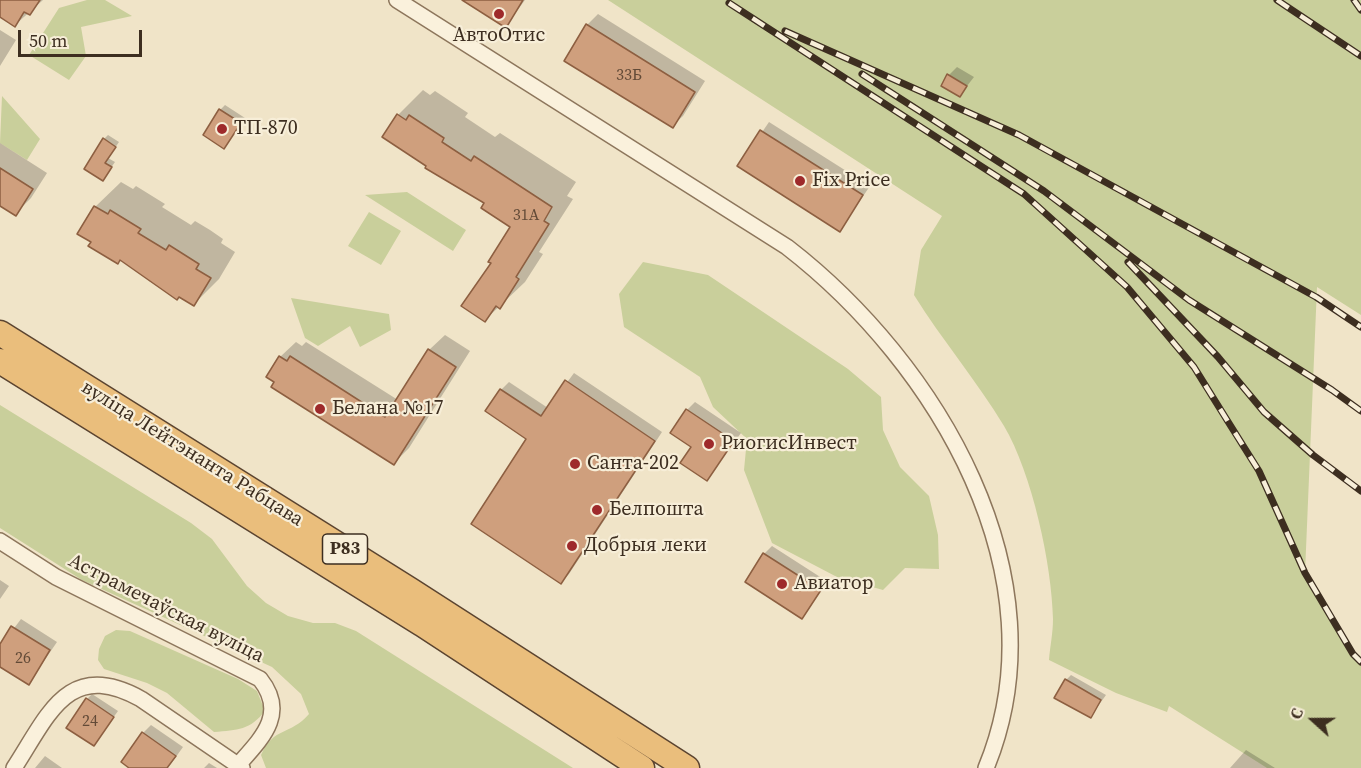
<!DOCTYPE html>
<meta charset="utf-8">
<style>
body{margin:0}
#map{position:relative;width:1361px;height:768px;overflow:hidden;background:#f0e4c8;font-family:"Source Serif 4",serif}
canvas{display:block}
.north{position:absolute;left:1283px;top:690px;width:60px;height:60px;-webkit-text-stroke:4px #f7eed8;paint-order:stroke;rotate:291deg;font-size:16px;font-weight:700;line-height:24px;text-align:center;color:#3d2e20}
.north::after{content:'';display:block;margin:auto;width:21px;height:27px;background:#3d2e20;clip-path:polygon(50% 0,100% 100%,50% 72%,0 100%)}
.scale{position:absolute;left:18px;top:30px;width:124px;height:27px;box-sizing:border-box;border:3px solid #3d2e20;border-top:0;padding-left:8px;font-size:18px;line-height:21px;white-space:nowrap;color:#3d2e20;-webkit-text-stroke:4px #f7eed8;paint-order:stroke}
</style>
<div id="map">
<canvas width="1361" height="768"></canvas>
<div class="north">С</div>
<div class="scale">50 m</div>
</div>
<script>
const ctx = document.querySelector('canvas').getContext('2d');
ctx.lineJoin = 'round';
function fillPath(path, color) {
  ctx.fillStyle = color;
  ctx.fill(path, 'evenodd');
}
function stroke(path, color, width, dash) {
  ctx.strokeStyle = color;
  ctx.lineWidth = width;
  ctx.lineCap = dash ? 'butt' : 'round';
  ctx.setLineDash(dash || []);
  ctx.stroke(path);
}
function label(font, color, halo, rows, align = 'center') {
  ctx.font = font + ' "Source Serif 4",serif';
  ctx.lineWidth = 4.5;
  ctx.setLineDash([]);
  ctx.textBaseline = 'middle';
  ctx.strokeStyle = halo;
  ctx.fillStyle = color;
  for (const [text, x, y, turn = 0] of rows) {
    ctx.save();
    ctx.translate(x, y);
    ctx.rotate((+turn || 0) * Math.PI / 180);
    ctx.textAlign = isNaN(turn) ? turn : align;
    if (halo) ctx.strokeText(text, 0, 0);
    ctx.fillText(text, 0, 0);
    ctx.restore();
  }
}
fillPath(new Path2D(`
 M87,0H105L132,16L81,27L86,56L69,80L29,55L59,8Z
 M608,0H1361V315L1317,287L1305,573L1353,654L1361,662V768H1267L1169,706L1167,712L1116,693L1049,660C1050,647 1053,633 1053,619C1052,565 1032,473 1004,426C977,381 942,340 914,295L921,250L942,216Z
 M2,96L40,139L27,160L0,143Z
 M407,192L466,230L453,251L365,195Z
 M369,212L401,231L381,265L348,246Z
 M643,262L708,275L848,369L881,397L883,430L900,467L929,496L938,535L939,569L905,568L883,590L837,577L772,543L744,470L747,439L713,407L700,377L624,327L619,294Z
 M291,298L389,314L391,330L360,347L350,326L318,346L305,338Z
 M0,405L191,523L212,539L247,586L266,603L288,616L313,623H335L356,631L573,768H266L261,755C274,726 290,736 309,714L301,694L272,667L82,580L0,528Z
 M116,630L130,631L238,679L257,691L265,711C250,730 238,730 214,732L167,693L147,683L104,669L98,660L99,649L105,636Z`), '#c9cf9b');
fillPath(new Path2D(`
 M0,0H43L15,25L0,15Z
 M462,0H525L506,26Z
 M598,14L705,81L683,116L672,126L587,25Z
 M0,30L16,40L0,66Z
 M957,67L974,77L960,95L949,75Z
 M423,90L430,95L435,91L468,113L465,117L495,137L500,133L576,182L567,196L573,199L539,252L543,254L525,282L485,320L493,263L512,227L486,203L457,184L455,186L384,136L398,115Z
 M225,105L245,118L224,147L220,110Z
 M769,122L870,186L840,230L739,166Z
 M108,135L119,142L108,158L115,162L103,179L104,139Z
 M0,143L47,173L31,198L15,214L0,204Z
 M121,182L133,189L136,186L165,204L162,207L191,225L195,221L210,230L223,239L221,243L235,252L219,279L194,304L180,295L177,298L149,281L151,278L79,233L95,207Z
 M445,335L470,351L409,448L394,463L280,357L296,342L302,346L306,342L398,400L429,350Z
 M574,373L662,432L569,574L561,582L528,439L501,390L509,382L548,408Z
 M695,402L741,433L707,479L693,446L687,410Z
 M772,546L828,582L802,617L764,554Z
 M0,580L9,586L0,599Z
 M21,619L57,642L29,683L0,665V647Z
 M1071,675L1106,695L1091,716L1066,680Z
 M92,694L118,711L94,744L87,699Z
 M151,725L183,747L168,768H131L143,733Z
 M1246,750L1275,768H1230Z
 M45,756L62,768H35Z
 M209,763L217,768H204Z`), '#0003');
const building = new Path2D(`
 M0,0H40L30,15L24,12L15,27L0,17Z
 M462,0H523L506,28Z
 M586,24L695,92L673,128L564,61Z
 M947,74L967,86L960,97L941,86Z
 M219,109L241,123L224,149L203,135Z
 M397,114L406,120L409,115L444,138L442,142L471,161L474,156L552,207L544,221L549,224L516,277L519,279L500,309L496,306L485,322L461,306L491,263L488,262L510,227L481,208L484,203L425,168L426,166L382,137Z
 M760,130L863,195L840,232L737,166Z
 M103,138L116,147L105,163L112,167L103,181L84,169Z
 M0,168L33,189L16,216L0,206Z
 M94,206L108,214L110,210L141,229L138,233L166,250L169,245L199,264L196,269L211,278L194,306L179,297L177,300L120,260L118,264L88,246L91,242L77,234Z
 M428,349L456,367L394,465L271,387L274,382L266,377L279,356L287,361L290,356L385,417Z
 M565,380L655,441L561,584L471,524L526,439L485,411L500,389L541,416Z
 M686,409L734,441L707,481L680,463L691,447L670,433Z
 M763,553L821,590L802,619L745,582Z
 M11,626L50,650L29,685L0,667V644Z
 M1065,679L1101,700L1091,718L1054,698Z
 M86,698L114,717L94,746L66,728Z
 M142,732L176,756L167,768H129L121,762Z`);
fillPath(building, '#cf9f7d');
stroke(building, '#8d5f41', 1.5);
const minor = new Path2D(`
 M397,0L787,247C937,363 1065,576 986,768
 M0,541L56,577L260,679C288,714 261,739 238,765
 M14,768C48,716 68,658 141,699L242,768`);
const trunk = new Path2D(`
 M0,333L410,590L687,768
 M0,361L422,624L642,768`);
stroke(minor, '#8d765c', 18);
stroke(trunk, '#5b4430', 27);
stroke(minor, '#faf1dc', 15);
stroke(trunk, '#eabe7c', 24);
const rail = new Path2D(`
 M1277,0L1361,56
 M1354,0L1361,10
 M729,3L1024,194L1127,287L1194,367L1227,420L1259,471L1305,573L1353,654L1361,662
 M785,31L1019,135L1316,297L1361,327
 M862,74L1044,191L1189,300L1332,390L1361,411
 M1128,262L1218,357L1264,412L1313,455L1361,491`);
stroke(rail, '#3d2e20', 7);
stroke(rail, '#f7eed8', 4.5, [14]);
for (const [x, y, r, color] of [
 [499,14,6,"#9e2a2b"],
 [222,129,6,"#9e2a2b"],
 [800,181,6,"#9e2a2b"],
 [320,409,6,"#9e2a2b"],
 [709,444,6,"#9e2a2b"],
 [575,464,6,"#9e2a2b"],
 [597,510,6,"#9e2a2b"],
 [572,546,6,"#9e2a2b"],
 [782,584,6,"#9e2a2b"]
]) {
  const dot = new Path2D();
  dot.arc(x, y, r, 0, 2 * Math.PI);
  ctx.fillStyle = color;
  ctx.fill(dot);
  stroke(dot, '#f7eed8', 2);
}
label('16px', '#624a37', null, [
 ["33Б",629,76],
 ["31А",526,216],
 ["26",23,659],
 ["24",90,722]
]);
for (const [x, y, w] of [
 [345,549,45]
]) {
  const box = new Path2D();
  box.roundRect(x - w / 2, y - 15, w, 30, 4.5);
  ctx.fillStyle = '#f7eed8';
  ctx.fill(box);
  stroke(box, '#3d2e20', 1.5);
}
label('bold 18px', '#3d2e20', null, [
 ["Р83",345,549]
]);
label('20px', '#3d2e20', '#f7eed8', [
 ["АвтоОтис",499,36,"center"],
 ["ТП-870",234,129],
 ["Fix Price",812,181],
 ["Белана №17",332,409],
 ["РиогисИнвест",721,444],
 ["Санта-202",587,464],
 ["Белпошта",609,510],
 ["Добрыя леки",584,546],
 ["Авиатор",794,584]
], 'left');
label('20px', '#3d2e20', '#f7eed8', [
 ["вуліца Лейтэнанта Рабцава",192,454,32],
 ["Астрамечаўская вуліца",166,609,27]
]);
</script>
